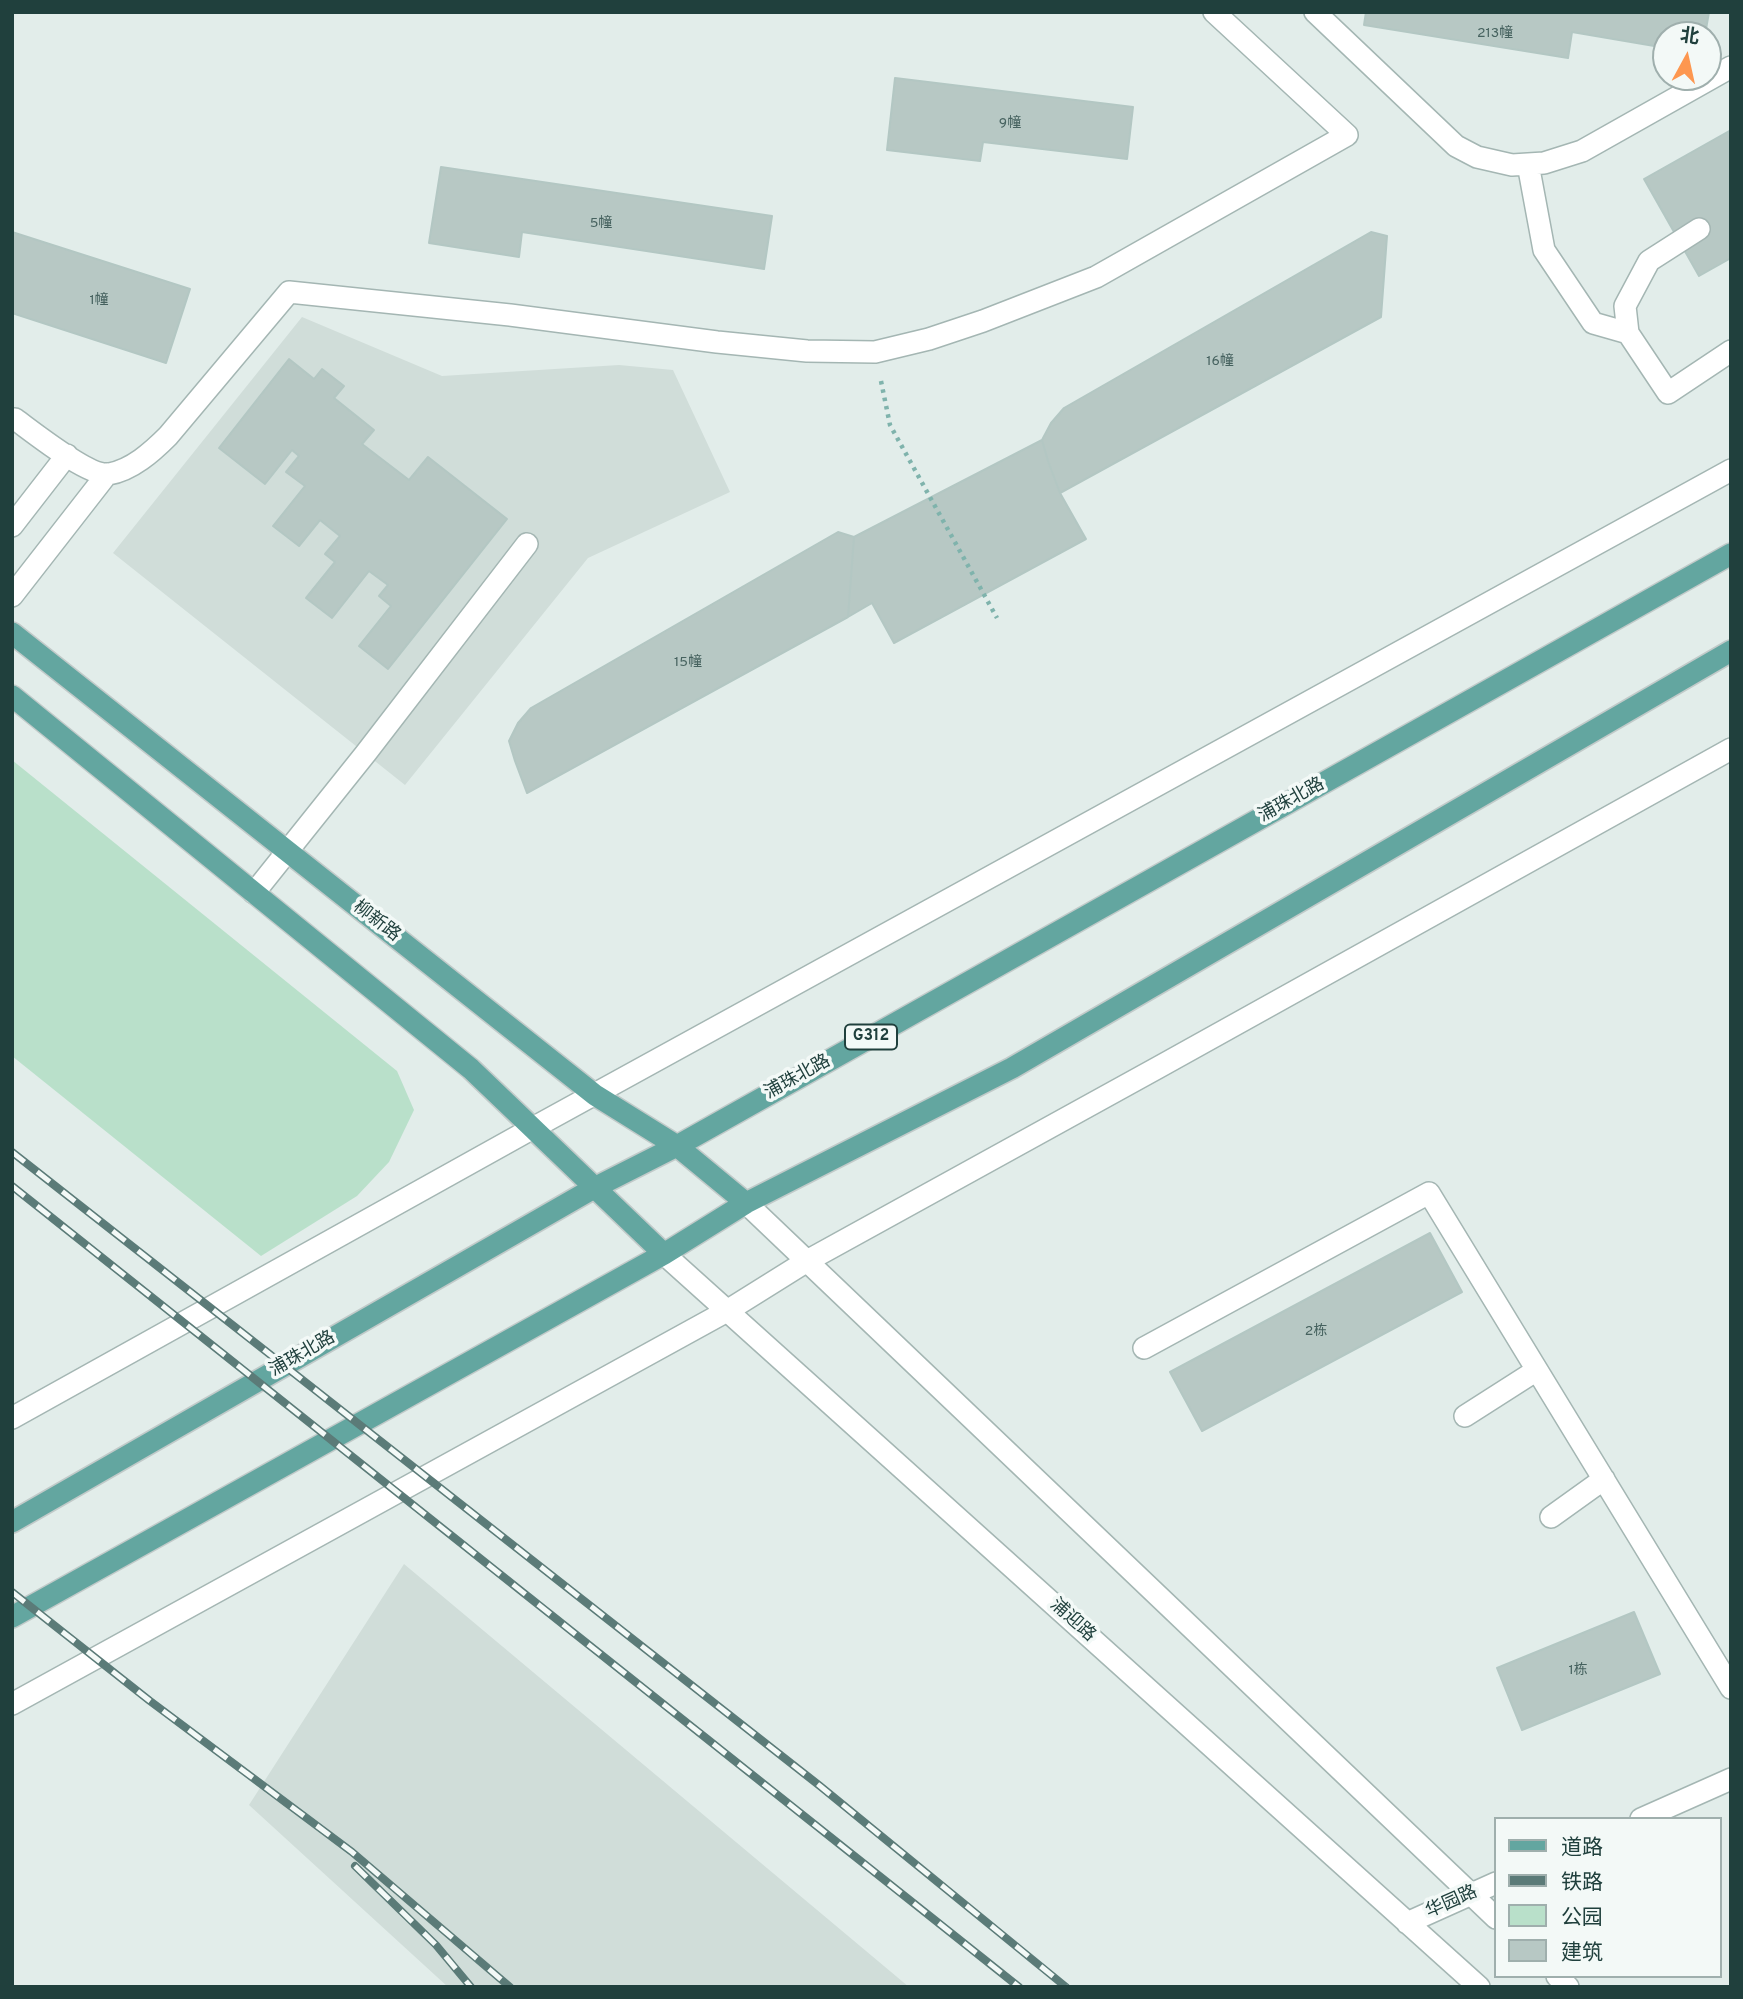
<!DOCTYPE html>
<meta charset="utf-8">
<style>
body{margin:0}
#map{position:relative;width:1743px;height:1999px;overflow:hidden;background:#e2edea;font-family:Overpass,"Noto Sans SC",sans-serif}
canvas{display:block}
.frame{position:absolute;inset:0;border:14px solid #20403d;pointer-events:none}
.legend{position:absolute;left:1494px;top:1817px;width:228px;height:161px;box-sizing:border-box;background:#f3f9f7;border:2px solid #9fafad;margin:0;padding:9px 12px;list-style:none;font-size:21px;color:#20403d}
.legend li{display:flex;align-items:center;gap:14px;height:35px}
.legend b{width:35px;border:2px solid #9fafad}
.north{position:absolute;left:1652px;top:21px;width:70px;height:70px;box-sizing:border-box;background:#f3f9f7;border:2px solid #9fafad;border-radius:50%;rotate:8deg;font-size:19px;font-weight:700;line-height:28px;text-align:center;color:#20403d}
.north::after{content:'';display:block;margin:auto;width:24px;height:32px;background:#fd9750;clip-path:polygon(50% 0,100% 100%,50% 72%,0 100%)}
</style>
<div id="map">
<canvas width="1743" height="1999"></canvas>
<div class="frame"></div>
<ul class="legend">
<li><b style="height:9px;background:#63a6a0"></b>道路</li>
<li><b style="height:9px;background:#5b7b78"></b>铁路</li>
<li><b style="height:19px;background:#b9e0ca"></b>公园</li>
<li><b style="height:19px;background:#b7c8c4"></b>建筑</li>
</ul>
<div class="north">北</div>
</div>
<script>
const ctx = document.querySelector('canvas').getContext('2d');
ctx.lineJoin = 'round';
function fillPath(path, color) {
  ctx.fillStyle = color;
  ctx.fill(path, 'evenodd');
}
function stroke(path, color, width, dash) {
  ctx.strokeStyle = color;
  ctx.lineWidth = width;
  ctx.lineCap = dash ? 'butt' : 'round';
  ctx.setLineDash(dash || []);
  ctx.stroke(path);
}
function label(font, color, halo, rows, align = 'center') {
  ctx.font = font + ' Overpass,"Noto Sans SC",sans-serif';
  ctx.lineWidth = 7;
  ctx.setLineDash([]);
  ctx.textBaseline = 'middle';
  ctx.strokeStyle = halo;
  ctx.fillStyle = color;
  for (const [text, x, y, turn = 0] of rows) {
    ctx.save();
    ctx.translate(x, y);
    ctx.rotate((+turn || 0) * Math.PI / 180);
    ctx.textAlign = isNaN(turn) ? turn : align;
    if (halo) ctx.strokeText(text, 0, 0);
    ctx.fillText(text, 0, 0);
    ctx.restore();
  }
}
fillPath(new Path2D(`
 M302,317L442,376L619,365L673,370L730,492L588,558L405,785L113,553Z
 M404,1564L909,1987H448L249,1805Z`), '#d0ddd9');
fillPath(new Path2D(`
 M12,760L397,1071L414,1110L389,1162L357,1196L261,1256L12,1056Z`), '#b9e0ca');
const building = new Path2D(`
 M1366,12H1709L1705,35H1666V48L1572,32L1568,58L1364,25Z
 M895,78L1133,107L1127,159L983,142L980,161L887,150Z
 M1731,130V258L1699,276L1644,179Z
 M441,167L772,216L764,269L522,232L519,257L429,243Z
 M12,232L190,289L166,363L12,313Z
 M1371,232L1387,236L1381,317L1060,493L1048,461L1042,440L1051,423L1064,408Z
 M289,359L314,379L322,369L344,386L334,398L374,430L362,444L409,480L428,457L507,519L388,669L359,646L391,606L379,596L388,585L369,571L332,618L306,598L335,562L325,554L340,536L320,520L299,546L273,526L305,486L286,472L299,456L292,450L265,484L219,448Z
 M1042,440L1048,461L1060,493L1086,539L894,643L872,603L848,617L854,537Z
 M838,532L854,537L848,617L527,793L515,761L509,741L518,723L531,708Z
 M1430,1233L1462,1292L1202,1431L1170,1372Z
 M1634,1612L1660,1674L1522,1730L1497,1668Z`);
fillPath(building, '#b7c8c4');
stroke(building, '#b3c7c3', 2);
const minor = new Path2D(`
 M1315,12L1456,146L1477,157L1512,165L1544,163L1582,151L1731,67
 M1528,164L1544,250L1593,323L1628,333
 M1699,229L1649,261L1625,306L1628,333L1668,393L1731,351
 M12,419H15C33,432 89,477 109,474C132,470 152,452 168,436L289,292L510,315L717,342L807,351L875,352L929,339L983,321L1096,277L1347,135L1214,12
 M12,526L67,455
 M12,596L107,474
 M254,893L366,753L527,544
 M746,1203L1496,1918
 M664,1254L1479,1987
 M1144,1348L1429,1193L1731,1688
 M1465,1416L1537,1370
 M12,1418L533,1128L1731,470
 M1551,1517L1604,1479
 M12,1704L727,1311L807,1261L1159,1067L1731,749
 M1641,1819L1731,1779
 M1407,1923L1496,1883
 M1557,1976L1568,1987`);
const major = new Path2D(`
 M12,633L595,1095L677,1146L746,1203
 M12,696L471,1069L664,1254
 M12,1522L594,1188L677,1146L1731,554
 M12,1617L664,1254L746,1203L1012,1068L1731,651`);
stroke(minor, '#a4b6b3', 24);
stroke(major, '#c1cac9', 24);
stroke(new Path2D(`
 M881,381L890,425L997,618`), '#7fb3ac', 4.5, [3.5, 5]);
stroke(minor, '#fff', 21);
stroke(major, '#63a6a0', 21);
const rail = new Path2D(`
 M12,1152L820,1786L1066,1987
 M12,1186L1019,1987
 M12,1592L150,1701L352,1852L510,1987
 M355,1866L436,1945L471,1987`);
stroke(rail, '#5b7b78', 8);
stroke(rail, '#f3f9f7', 5, [16]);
label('14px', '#46625f', null, [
 ["213幢",1495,34],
 ["9幢",1010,124],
 ["5幢",601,224],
 ["1幢",99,301],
 ["16幢",1220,362],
 ["15幢",688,663],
 ["2栋",1316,1332],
 ["1栋",1578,1671]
]);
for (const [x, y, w] of [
 [871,1037,52]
]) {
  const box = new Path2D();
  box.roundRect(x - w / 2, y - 12.5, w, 25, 5);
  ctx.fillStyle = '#f3f9f7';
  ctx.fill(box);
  stroke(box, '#20403d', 2);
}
label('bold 16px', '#20403d', null, [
 ["G312",871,1037]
]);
label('18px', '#20403d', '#f3f9f7', [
 ["浦珠北路",1292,801,-29],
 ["柳新路",376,922,38],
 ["浦珠北路",798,1078,-29],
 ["浦珠北路",303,1355,-30],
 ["浦迎路",1072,1621,42],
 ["华园路",1452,1903,-24]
]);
</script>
